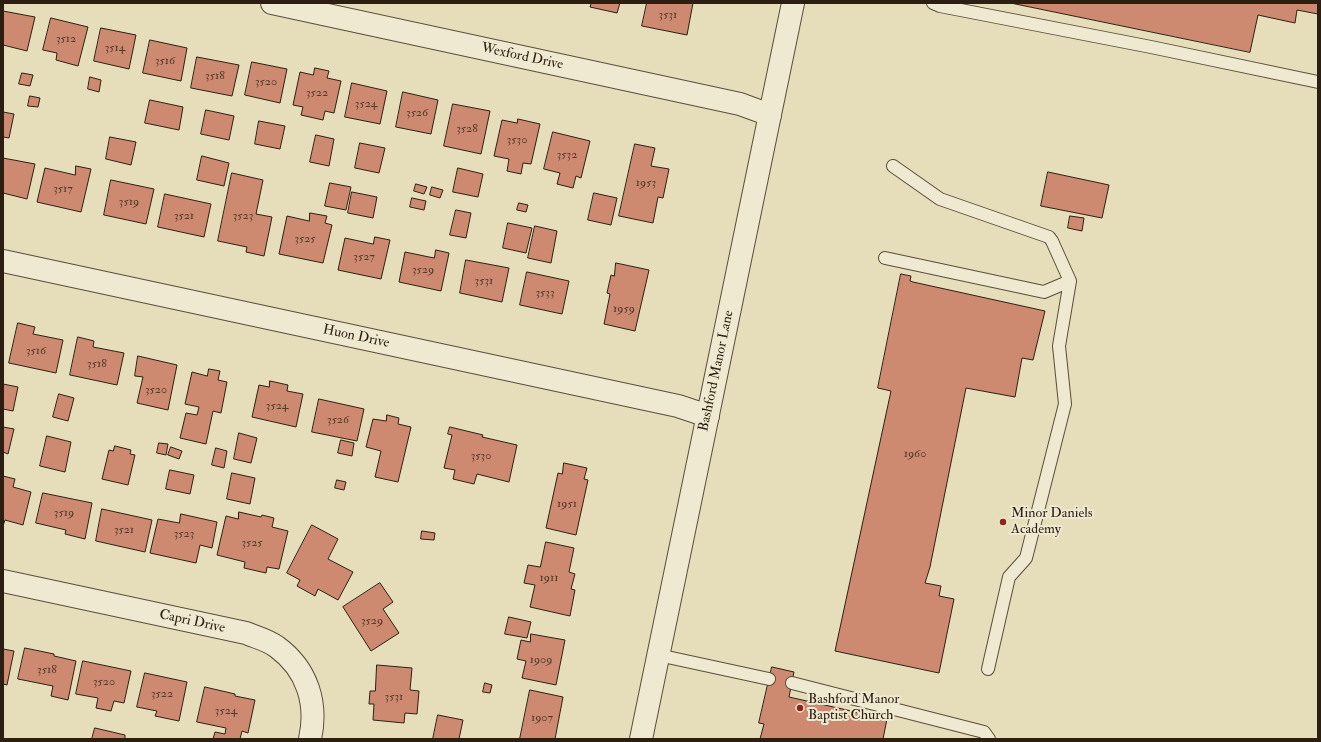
<!DOCTYPE html>
<style>
body{margin:0}
#map{position:relative;width:1321px;height:742px;overflow:hidden;background:#e6ddba;font-family:"IM FELL Double Pica",serif}
canvas{display:block}
.frame{position:absolute;inset:0;border:4px solid #2c1f11;pointer-events:none}
</style>
<div id="map">
<canvas width="1321" height="742"></canvas>
<div class="frame"></div>
</div>
<script>
const ctx = document.querySelector('canvas').getContext('2d');
ctx.lineJoin = 'round';
function fillPath(path, color) {
  ctx.fillStyle = color;
  ctx.fill(path, 'evenodd');
}
function stroke(path, color, width, dash) {
  ctx.strokeStyle = color;
  ctx.lineWidth = width;
  ctx.lineCap = dash ? 'butt' : 'round';
  ctx.setLineDash(dash || []);
  ctx.stroke(path);
}
function label(font, color, halo, rows, align = 'center') {
  ctx.font = font + ' "IM FELL Double Pica",serif';
  ctx.lineWidth = 4;
  ctx.setLineDash([]);
  ctx.textBaseline = 'middle';
  ctx.strokeStyle = halo;
  ctx.fillStyle = color;
  for (const [text, x, y, turn = 0] of rows) {
    ctx.save();
    ctx.translate(x, y);
    ctx.rotate((+turn || 0) * Math.PI / 180);
    ctx.textAlign = isNaN(turn) ? turn : align;
    if (halo) ctx.strokeText(text, 0, 0);
    ctx.fillText(text, 0, 0);
    ctx.restore();
  }
}
const building = new Path2D(`
 M589,3H620L617,13L590,7L591,4Z
 M647,3H693L687,35L642,26Z
 M1011,3H1318V14L1297,10L1295,23L1258,15L1250,52Z
 M3,11L35,17L27,51L3,45Z
 M51,18L88,27L78,66L56,60L57,53L43,50Z
 M101,28L136,35L129,69L94,61Z
 M150,40L187,48L181,81L143,73Z
 M197,57L239,65L232,96L191,88Z
 M252,62L287,69L280,103L245,95Z
 M315,68L329,71L327,78L341,81L334,113L325,111L323,120L301,115L303,107L293,105L300,72L313,75Z
 M22,73L33,75L30,86L19,84Z
 M90,77L101,80L99,92L88,89Z
 M352,83L387,91L380,124L345,117Z
 M403,92L438,100L431,134L396,127Z
 M30,96L40,98L38,107L28,106Z
 M150,100L183,107L179,130L145,123Z
 M453,104L490,111L481,154L444,146Z
 M206,110L234,116L229,140L201,134Z
 M3,112L14,114L9,138L3,137Z
 M518,119L540,124L531,164L523,163L521,174L507,171L509,159L494,156L502,120L517,123Z
 M259,121L285,126L280,149L255,144Z
 M553,132L590,141L581,178L576,176L573,188L557,184L560,173L544,169Z
 M316,135L334,139L329,166L310,162Z
 M110,137L136,142L131,165L106,159Z
 M360,143L385,148L379,173L355,168Z
 M635,144L655,148L651,166L669,169L663,198L658,197L653,223L619,216Z
 M202,156L229,163L224,186L197,180Z
 M3,158L35,164L27,199L3,193Z
 M76,166L91,169L81,212L37,202L45,168L75,175Z
 M458,168L483,174L478,197L453,192Z
 M1048,172L1109,185L1102,218L1041,206Z
 M232,173L263,180L256,214L272,217L264,256L246,252L247,247L218,241Z
 M111,180L154,189L146,224L104,215Z
 M330,183L351,187L346,210L325,206Z
 M416,184L427,187L424,194L414,191Z
 M432,187L443,190L440,198L430,195Z
 M352,192L377,197L373,218L348,213Z
 M594,193L617,198L611,225L588,220Z
 M165,194L211,204L204,237L158,227Z
 M412,198L426,201L424,210L410,207Z
 M519,203L528,205L526,212L517,210Z
 M456,210L471,213L466,238L450,235Z
 M310,213L327,216L325,223L332,225L323,263L279,254L287,216L309,221Z
 M1070,216L1084,218L1082,231L1068,228Z
 M508,223L532,228L526,253L503,248Z
 M535,226L557,231L551,263L528,258Z
 M375,237L390,240L381,279L338,270L345,238L373,244Z
 M436,250L449,253L441,291L399,282L405,252L434,258Z
 M466,260L509,268L502,302L460,293Z
 M616,263L649,270L635,331L604,324L610,294L607,293L611,275L614,276Z
 M527,272L569,281L562,314L520,305Z
 M901,274L911,276L910,281L913,282L1045,311L1033,360L1022,358L1015,397L966,388L930,567L925,583L941,586L939,596L954,599L939,673L835,651L891,391L878,388Z
 M18,323L35,327L33,334L63,340L56,373L9,363Z
 M78,337L94,341L93,347L124,353L117,385L70,375Z
 M138,356L177,365L168,410L137,403L143,377L135,376Z
 M209,369L220,371L218,380L227,382L221,413L213,411L206,444L180,438L186,413L197,415L199,407L185,404L192,372L207,376Z
 M270,381L288,385L287,391L303,394L296,427L252,417L259,385L269,387Z
 M3,384L18,387L13,411L3,409Z
 M59,394L74,398L68,421L53,417Z
 M319,399L364,409L357,441L312,432Z
 M387,415L399,418L398,424L411,427L398,482L375,477L381,451L366,447L373,419L386,421Z
 M3,427L14,429L8,454L3,452Z
 M450,427L483,435L482,437L517,445L509,482L477,474L474,484L453,479L455,470L444,468L452,435L448,434Z
 M239,433L257,438L251,463L234,459Z
 M47,436L71,442L65,472L40,466Z
 M341,440L354,443L352,456L338,453Z
 M159,443L168,444L166,455L157,453Z
 M115,446L131,450L130,454L135,455L128,485L102,479L109,450L113,451Z
 M171,447L182,451L179,459L168,455Z
 M216,448L227,451L224,468L212,465Z
 M564,463L587,468L584,479L588,480L576,535L546,528L558,473L562,474Z
 M170,470L194,475L190,494L166,489Z
 M232,473L255,478L250,504L227,499Z
 M3,476L15,479L13,487L31,492L23,525L5,520L3,526Z
 M337,480L346,482L344,490L335,488Z
 M43,493L92,503L85,539L65,534L66,530L36,523Z
 M102,509L152,520L145,552L96,541Z
 M239,512L261,517L262,515L274,518L272,527L288,531L279,569L267,567L266,573L244,568L245,562L217,555L226,516L238,519Z
 M181,514L217,522L212,548L200,545L196,563L150,553L158,519L179,523Z
 M312,525L338,539L328,559L353,572L338,600L318,589L315,596L297,586L300,580L287,573Z
 M422,531L435,533L434,540L421,539Z
 M546,542L574,548L569,572L575,574L571,589L575,590L570,616L530,607L535,585L524,583L528,565L540,567Z
 M380,583L393,602L383,609L399,633L371,651L343,607Z
 M509,617L531,622L527,638L505,634Z
 M531,634L565,640L556,685L522,678L526,661L517,659L521,640L530,642Z
 M25,648L54,654V656L76,661L68,700L51,696L53,686L18,679Z
 M3,649L14,651L7,685L3,684Z
 M83,661L131,671L124,703L114,701L111,711L96,708L98,698L76,694Z
 M377,665L412,668L410,690L419,691L417,714L405,713L404,723L373,720L374,704H369L370,691H375Z
 M772,667L794,672L789,697L887,719L883,739H760L764,724L759,723Z
 M145,673L187,682L179,721L155,716L157,711L137,707Z
 M485,683L492,685L490,693L483,692Z
 M205,687L235,694V696L255,700L248,733L242,731L240,739H213L215,732L225,734L226,728L197,722Z
 M530,690L563,697L555,739H520Z
 M438,715L463,720L459,739H433Z
 M95,728L125,735V739H92Z`);
fillPath(building, '#cd8a71');
stroke(building, '#2c1f11', 1);
const service = new Path2D(`
 M933,3L940,6L1151,47L1318,82
 M885,258L1044,292L1070,281L1052,241L1049,237L940,199L893,166
 M658,655L769,679
 M988,669L1009,577L1026,558L1065,404L1059,346L1070,281
 M792,683L984,732L989,739`);
const minor = new Path2D(`
 M272,3L740,104L770,115
 M3,261L678,406L708,416
 M3,581L246,633C255,637 268,640 277,647C307,669 318,703 310,739`);
const tertiary = new Path2D(`
 M641,739L793,3`);
stroke(service, '#5a4e3b', 14);
stroke(minor, '#5a4e3b', 24);
stroke(tertiary, '#5a4e3b', 24);
stroke(service, '#efe9d2', 12);
stroke(minor, '#efe9d2', 22);
stroke(tertiary, '#efe9d2', 22);
for (const [x, y, r, color] of [
 [1003,522,4,"#8f2418"],
 [800,708,4,"#8f2418"]
]) {
  const dot = new Path2D();
  dot.arc(x, y, r, 0, 2 * Math.PI);
  ctx.fillStyle = color;
  ctx.fill(dot);
  stroke(dot, '#efe9d2', 1.5);
}
label('12px', '#543a29', null, [
 ["3531",668,15],
 ["3512",66,39],
 ["3514",115,48],
 ["3516",165,61],
 ["3518",215,76],
 ["3520",266,82],
 ["3522",317,93],
 ["3524",366,104],
 ["3526",417,113],
 ["3528",467,129],
 ["3530",517,140],
 ["3532",567,155],
 ["1953",646,183],
 ["3517",63,189],
 ["3519",129,202],
 ["3521",184,216],
 ["3523",243,216],
 ["3525",305,239],
 ["3527",364,257],
 ["3529",423,270],
 ["3531",484,281],
 ["3533",545,293],
 ["1959",624,309],
 ["3516",36,351],
 ["3518",97,364],
 ["3520",156,390],
 ["3524",277,406],
 ["3526",338,420],
 ["1960",915,454],
 ["3530",481,456],
 ["1951",567,504],
 ["3519",64,513],
 ["3521",124,530],
 ["3523",184,534],
 ["3525",252,543],
 ["1911",549,578],
 ["3529",372,621],
 ["1909",541,660],
 ["3518",47,670],
 ["3520",104,682],
 ["3522",162,694],
 ["3531",394,697],
 ["3524",226,711],
 ["1907",542,718]
]);
label('14px', '#2c1f11', '#efe9d2', [
 ["Wexford Drive",522,57,12],
 ["Huon Drive",356,337,12],
 ["Bashford Manor Lane",717,371,-78],
 ["Capri Drive",192,622,12]
]);
label('14px', '#2c1f11', '#efe9d2', [
 ["Minor Daniels",1011,514],
 ["Academy",1011,530],
 ["Bashford Manor",808,700],
 ["Baptist Church",808,716]
], 'left');
</script>
